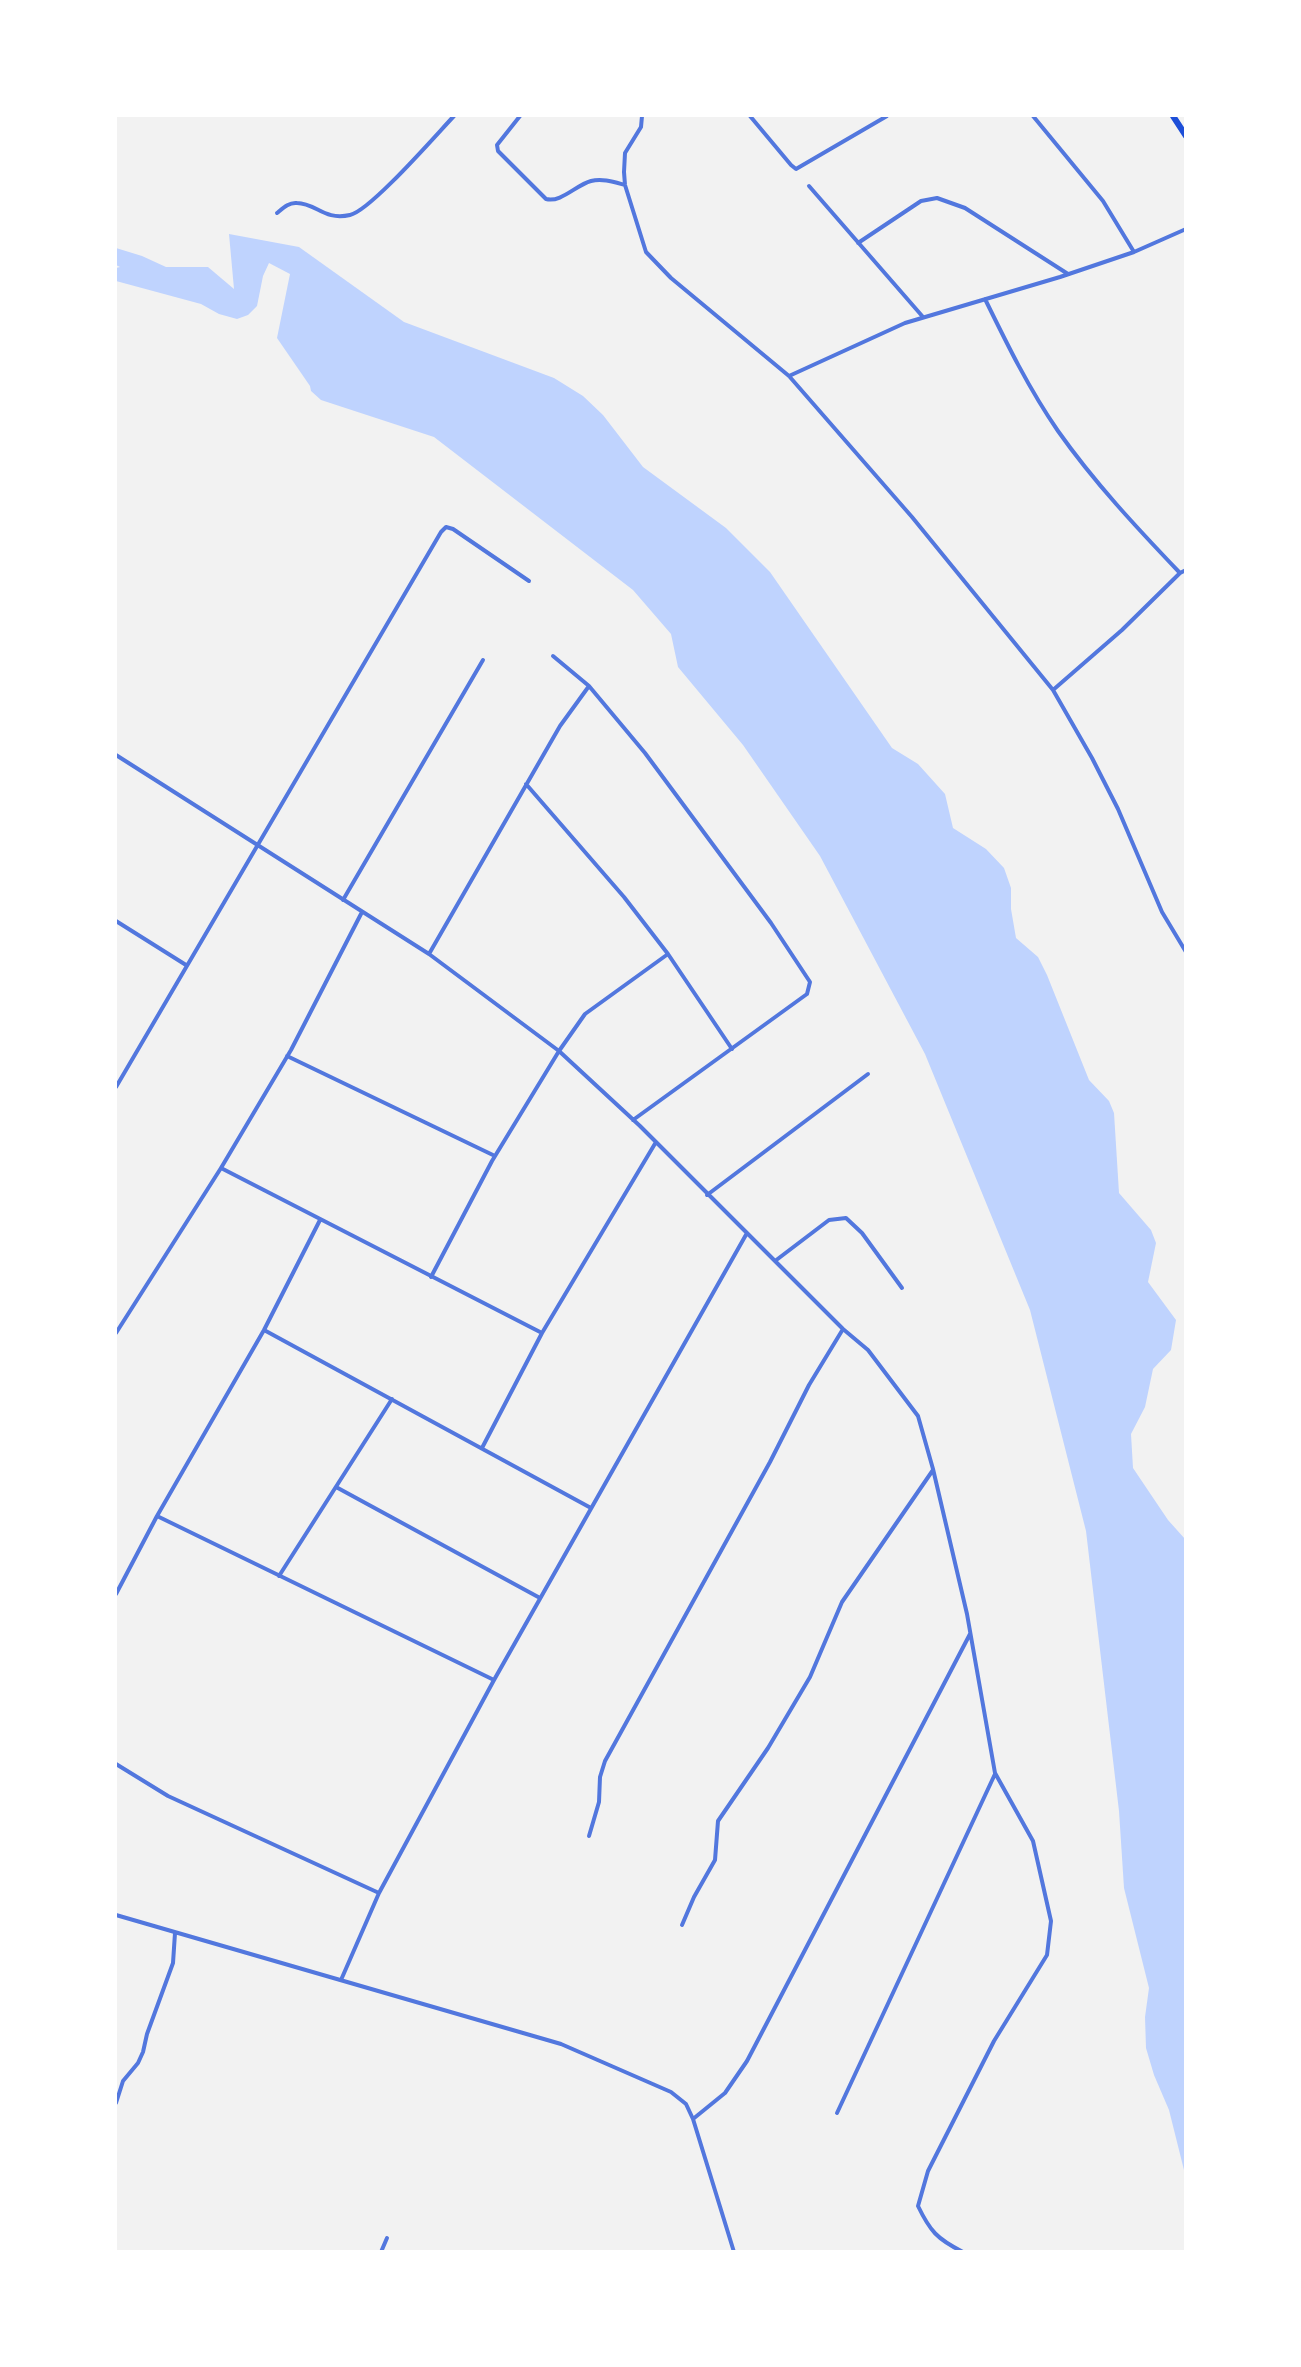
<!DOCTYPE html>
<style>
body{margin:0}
#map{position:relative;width:1301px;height:2367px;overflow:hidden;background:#f2f2f2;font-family:Lato,sans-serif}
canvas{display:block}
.frame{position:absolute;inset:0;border:117px solid #fff;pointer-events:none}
</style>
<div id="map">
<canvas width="1301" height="2367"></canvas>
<div class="frame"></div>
</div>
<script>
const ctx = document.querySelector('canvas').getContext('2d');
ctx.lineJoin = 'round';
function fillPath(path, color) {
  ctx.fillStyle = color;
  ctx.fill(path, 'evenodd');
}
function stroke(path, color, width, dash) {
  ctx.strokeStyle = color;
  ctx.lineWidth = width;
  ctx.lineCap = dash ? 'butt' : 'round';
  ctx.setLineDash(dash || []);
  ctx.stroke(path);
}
fillPath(new Path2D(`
 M229,234L299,247L404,322L554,378L583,396L603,415L643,467L726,528L770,572L892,748L918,764L945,794L953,828L986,849L1004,868L1011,888V909L1016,938L1038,957L1047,975L1089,1080L1109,1101L1114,1113L1119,1193L1151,1230L1156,1243L1148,1282L1176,1320L1171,1350L1153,1369L1145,1407L1131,1434L1133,1468L1168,1520L1185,1539V2174L1169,2110L1154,2075L1146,2048L1145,2017L1149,1988L1124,1888L1119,1811L1086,1531L1030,1310L925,1054L820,856L743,745L678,667L671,634L633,590L434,437L321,400L311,391L310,386L277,338L290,274L269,263L263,276L257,306L248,315L237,319L219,314L201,304L116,281V268L120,267L116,265V248L142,256L166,267H208L234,289Z`), '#bfd3fe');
stroke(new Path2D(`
 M520,116L497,145L498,151L546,199C561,203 576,185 591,181C602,178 614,182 625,185
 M642,116L641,127L625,153L624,172L625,185L646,252L671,278L789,376L912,517L1053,690L1092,758L1118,809L1162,912L1186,952
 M750,116L791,165L796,169L887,116
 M1033,116L1103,201L1134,252
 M809,186L923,317
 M277,213C283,208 289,202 297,203C316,203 324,221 350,215C370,211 436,135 454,116
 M858,243L921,201L937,198L965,208L1068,274
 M985,299C1007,344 1029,389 1058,431C1094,482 1137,528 1180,573L1186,570
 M789,376L905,323L1060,277L1134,252L1186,229
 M553,656L589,686L645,753L771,923L810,982L807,994L633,1120
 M1053,690L1122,630L1180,573
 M116,755L429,954L559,1051L640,1126L843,1329L868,1350L918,1416L933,1469L967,1614L995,1773L1033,1841L1051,1921L1047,1955L994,2041L928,2171L918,2206C930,2231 937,2239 963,2252
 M526,784L624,897L668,954L732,1049
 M343,900L483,660
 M116,921L186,965
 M429,954L560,726L589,686
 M287,1056L495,1156
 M116,1087L441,532L446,527L453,529L529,581
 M221,1168L542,1333
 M707,1195L868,1074
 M775,1261L829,1220L846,1218L862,1233L902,1288
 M431,1277L492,1161L559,1051L585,1014L668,954
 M264,1330L591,1508
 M116,1333L221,1168L291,1050L362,912
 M482,1448L542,1333L656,1142
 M336,1487L540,1598
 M157,1516L494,1680
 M279,1576L392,1399
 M116,1594L157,1516L264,1330L320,1220
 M116,1764L168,1796L379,1893
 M589,1836L599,1802L600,1777L605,1761L770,1462L809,1385L843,1329
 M116,1915L561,2044L671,2092L686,2104L693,2119L734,2252
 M682,1925L694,1897L715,1860L718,1821L768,1748L810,1677L842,1602L933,1470
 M341,1980L379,1893L494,1680L747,1233
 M116,2103L123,2081L138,2063L143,2052L147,2034L173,1963L175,1933
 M837,2113L995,1774
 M693,2119L725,2093L747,2061L970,1634
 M381,2252L387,2238`), '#5277de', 4);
stroke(new Path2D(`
 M1173,116L1186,136`), '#1d4ed8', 6);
</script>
